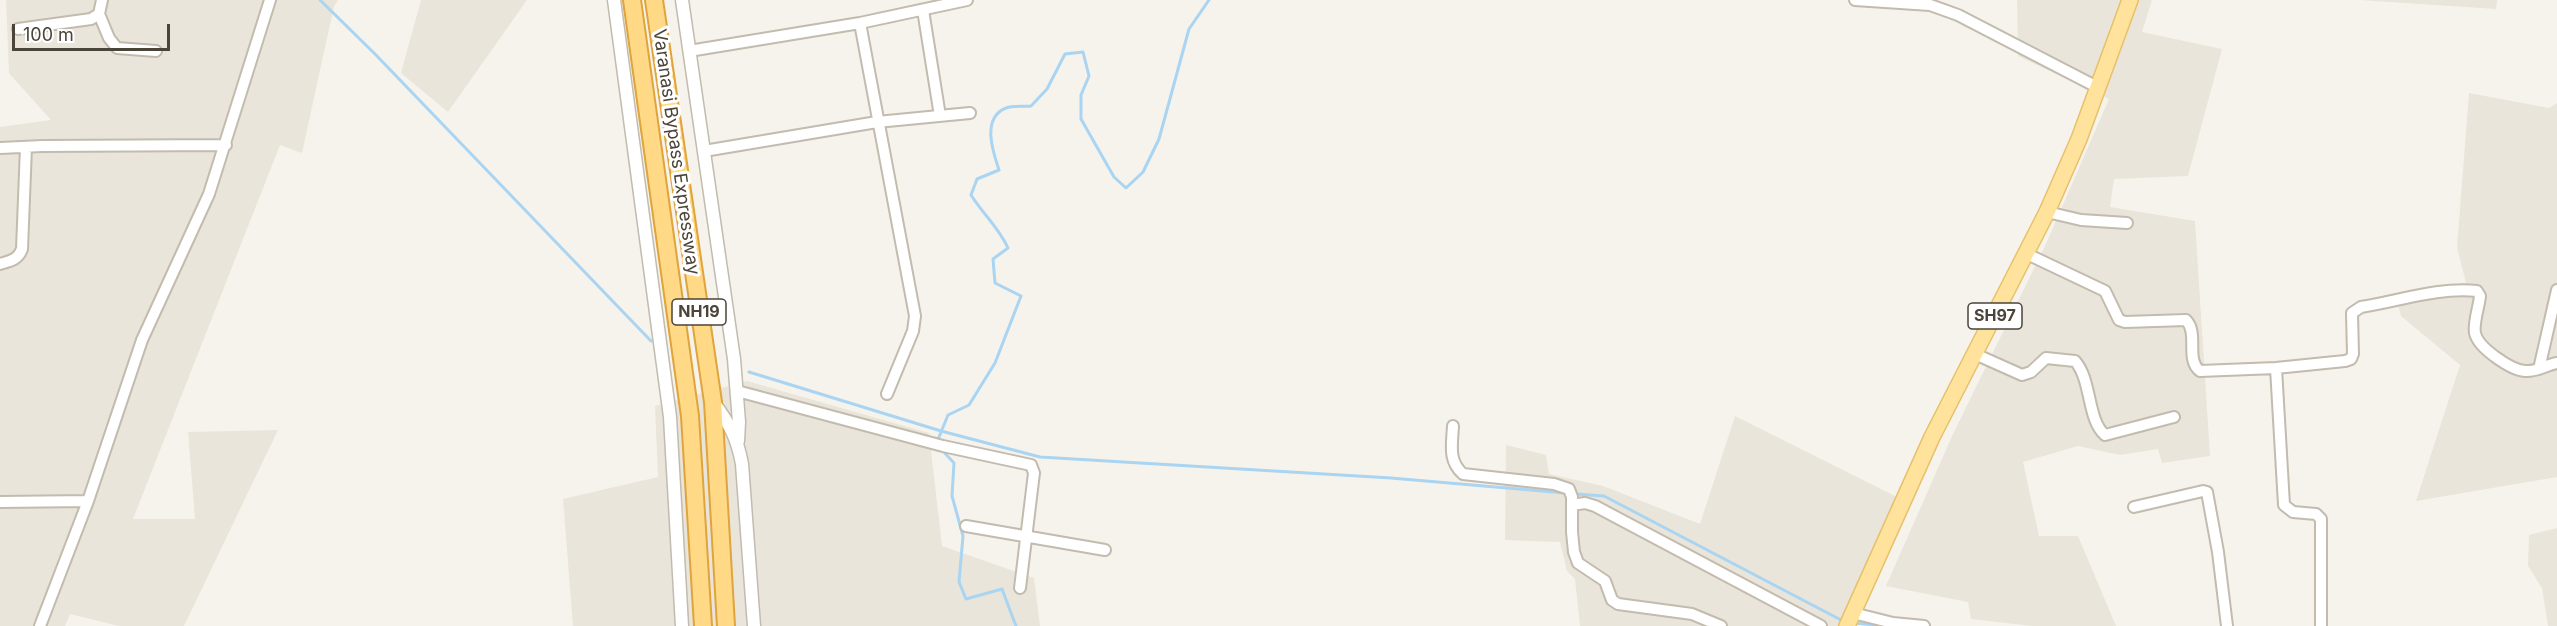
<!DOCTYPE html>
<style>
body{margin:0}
#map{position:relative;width:2557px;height:626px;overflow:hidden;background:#f6f3ec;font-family:Inter,sans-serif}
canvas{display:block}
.scale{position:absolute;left:12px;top:24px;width:158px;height:27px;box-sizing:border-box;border:3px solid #4b4439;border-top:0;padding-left:8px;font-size:18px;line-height:21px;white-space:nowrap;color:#4b4439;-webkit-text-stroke:4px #fff;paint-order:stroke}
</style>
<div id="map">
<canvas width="2557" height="626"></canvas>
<div class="scale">100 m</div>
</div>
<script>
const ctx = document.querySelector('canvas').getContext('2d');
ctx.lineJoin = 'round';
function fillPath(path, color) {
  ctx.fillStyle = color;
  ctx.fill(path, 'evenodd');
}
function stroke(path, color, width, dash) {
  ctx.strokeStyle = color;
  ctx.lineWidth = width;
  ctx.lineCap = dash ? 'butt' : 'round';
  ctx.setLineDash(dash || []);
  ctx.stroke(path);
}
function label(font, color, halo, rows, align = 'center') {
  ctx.font = font + ' Inter,sans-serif';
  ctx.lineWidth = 6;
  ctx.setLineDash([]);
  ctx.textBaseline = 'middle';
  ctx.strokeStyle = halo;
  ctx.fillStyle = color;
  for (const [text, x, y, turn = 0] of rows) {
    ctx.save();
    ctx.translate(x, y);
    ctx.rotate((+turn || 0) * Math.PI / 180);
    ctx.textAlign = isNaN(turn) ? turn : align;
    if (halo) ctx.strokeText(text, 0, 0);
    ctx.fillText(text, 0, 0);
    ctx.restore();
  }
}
fillPath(new Path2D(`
 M6,0H338L334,6L302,153L280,145L133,519H195L188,432L278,430L184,626H119L70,614L65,626H0V127L51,120L9,73Z
 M421,0H527L448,112L401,73Z
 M2017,0H2152L2142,32L2222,49L2188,176L2114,179L2110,207L2195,221L2210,456L2162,463L2158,449L2120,455L2078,446L2023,462L2039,536H2078L2116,626H2032L1971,619L1968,602L1886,586L1953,434L2045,246L2109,99L2018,56Z
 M2359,0H2497L2496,9Z
 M2469,93L2549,108L2557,103V477L2416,501L2460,365L2401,316L2396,296L2466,283L2457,247Z
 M747,381L929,433L942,546L1034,578L1040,626H573L563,499L658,477L655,406Z
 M1735,416L1899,498L1840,626H1580L1575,579L1567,571L1560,542L1505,540L1506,445L1546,455L1549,474L1603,486L1700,524Z
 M2557,528V626H2548L2542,588L2528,566L2529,535Z`), '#eae5da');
stroke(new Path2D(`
 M320,0L375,54L651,341
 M749,372L941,431L1040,457L1391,478L1565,493
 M937,442L948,415L969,405L995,363L1021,296L995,283L993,259L1008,248C999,228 983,214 971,195L977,179L999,170C993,152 981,118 1006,108C1013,105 1024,107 1031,106L1047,89L1065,54L1083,52L1089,76L1081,95V119L1114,177L1126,188L1143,172L1159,139L1189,29L1209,0
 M941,449L954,463L952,496L963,536L959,582L966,599L1002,589L1016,626
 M1576,494L1604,496L1841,620
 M1855,623L1884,626`), '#a9d4f2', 3);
const minor = new Path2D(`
 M1855,0L1930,5L1958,15L2097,87
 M923,10L940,116
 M99,14L109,38L117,48L156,51
 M860,23L915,316L913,331L887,394
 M18,29L91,19L99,14L102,0
 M689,51L860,23L967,0
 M0,148L42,146L226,145
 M704,151L877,122L970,113
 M2047,212L2081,220L2127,223
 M2027,254L2105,291L2119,320L2125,322L2186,320C2199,333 2185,360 2200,371L2276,368L2345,361L2351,359L2353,354L2352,313L2361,307C2399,301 2438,287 2477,291L2480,296C2479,307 2473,323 2475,333C2478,348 2511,370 2525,371C2537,372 2546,365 2557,363
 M0,264C10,261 18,260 22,249L26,147
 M1975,354L2022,375L2031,372L2046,358L2075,361C2092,380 2087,420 2105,435L2174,417
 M2276,368L2284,505L2293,512L2316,514L2321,519V626
 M2539,369L2557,290
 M737,391L943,446L1031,465L1034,473L1020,588
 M1453,426C1452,445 1448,461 1463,474L1554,484L1569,489L1572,497V532L1574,552L1578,563L1605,581L1612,600L1618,604L1692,614L1721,626
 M0,502L88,501
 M1572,505L1585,503L1595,506L1821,626
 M2134,507L2203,491L2207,492L2218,552L2227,626
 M966,526L1105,550
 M1853,613L1893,623L1924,626
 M40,626L88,501L142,340L209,194L270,0`);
const tertiary = new Path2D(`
 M614,0L670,417L682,626
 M682,0L734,359L739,422L738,441
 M714,403C730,425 737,437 742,464L754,626`);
const primary = new Path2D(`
 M1847,626L1932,437L2047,212L2079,139L2130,0`);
const trunk = new Path2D(`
 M632,0L690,416L703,626
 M654,0L713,402L726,626`);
stroke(minor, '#c2bbae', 14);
stroke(tertiary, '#c2bbae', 15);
stroke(primary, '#e6c16a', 18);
stroke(trunk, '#e0a43c', 20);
stroke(minor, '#fff', 10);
stroke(tertiary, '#fff', 12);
stroke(primary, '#ffe39c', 15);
stroke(trunk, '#ffd985', 16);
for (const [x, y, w] of [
 [699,312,54],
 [1995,316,54]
]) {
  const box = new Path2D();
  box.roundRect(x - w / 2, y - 13, w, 26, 4.5);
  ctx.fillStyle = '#fff';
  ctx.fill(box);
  stroke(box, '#4b4439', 1.5);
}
label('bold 16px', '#4b4439', null, [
 ["NH19",699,312],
 ["SH97",1995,316]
]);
label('18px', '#4b4439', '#fff', [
 ["Varanasi Bypass Expressway",676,152,82]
]);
</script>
